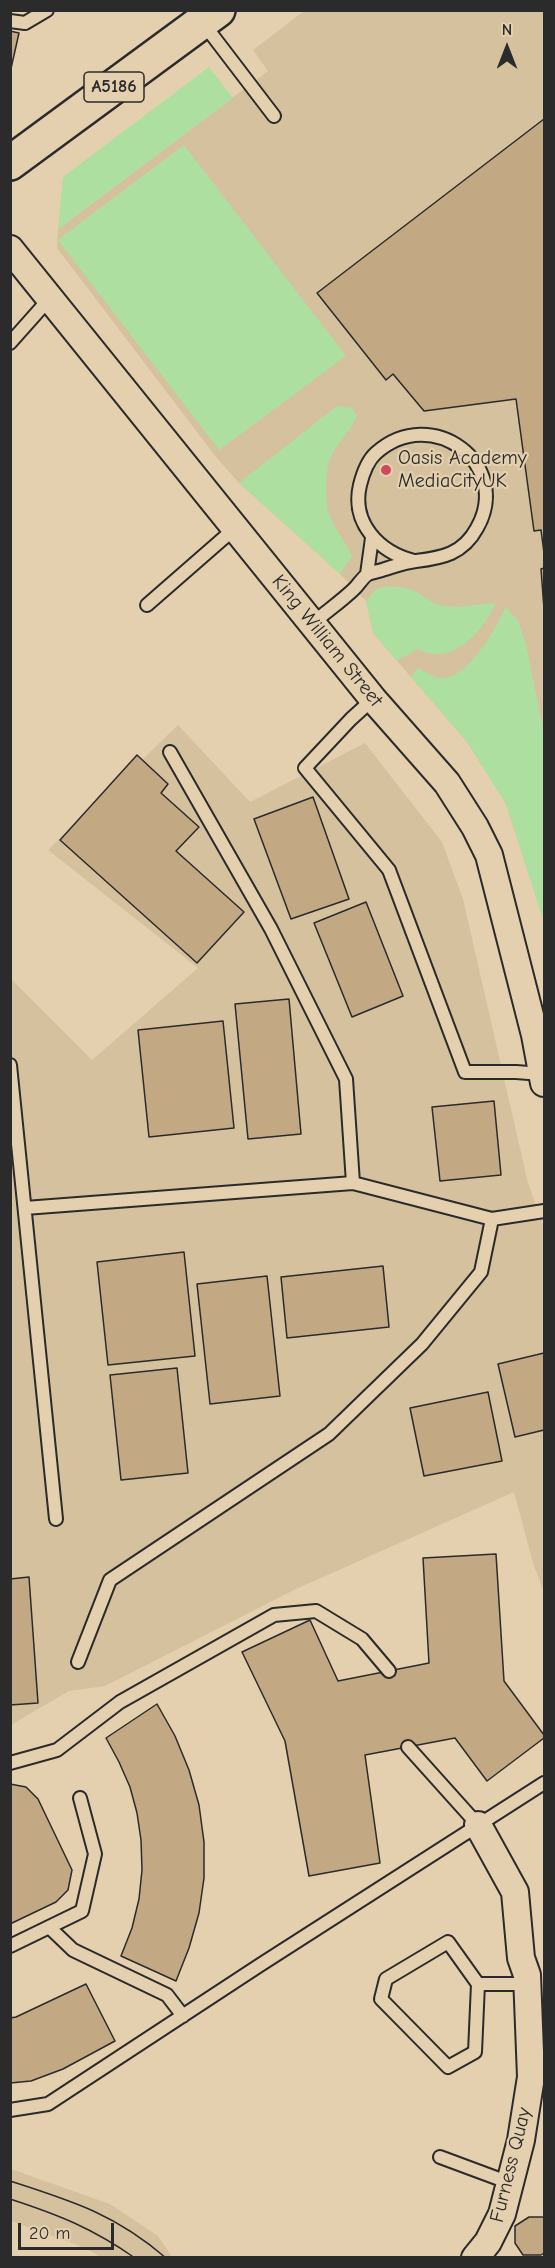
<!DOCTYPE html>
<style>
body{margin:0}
#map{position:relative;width:555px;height:2268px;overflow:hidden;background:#e4d0ae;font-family:"Comic Neue",sans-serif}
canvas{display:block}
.frame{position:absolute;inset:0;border:12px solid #2b2b2b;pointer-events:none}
.north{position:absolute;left:477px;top:18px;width:60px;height:60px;-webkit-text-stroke:4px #e4d0ae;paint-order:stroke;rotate:0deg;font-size:16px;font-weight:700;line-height:24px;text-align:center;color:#2b2b2b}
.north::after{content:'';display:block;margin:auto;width:21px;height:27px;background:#2b2b2b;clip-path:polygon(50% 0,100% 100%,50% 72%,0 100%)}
.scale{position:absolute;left:18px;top:2223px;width:96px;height:27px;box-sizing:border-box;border:3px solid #2b2b2b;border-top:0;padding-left:8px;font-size:18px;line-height:21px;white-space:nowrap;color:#2b2b2b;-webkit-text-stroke:4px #e4d0ae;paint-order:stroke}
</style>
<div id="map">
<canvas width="555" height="2268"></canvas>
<div class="frame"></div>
<div class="north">N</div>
<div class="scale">20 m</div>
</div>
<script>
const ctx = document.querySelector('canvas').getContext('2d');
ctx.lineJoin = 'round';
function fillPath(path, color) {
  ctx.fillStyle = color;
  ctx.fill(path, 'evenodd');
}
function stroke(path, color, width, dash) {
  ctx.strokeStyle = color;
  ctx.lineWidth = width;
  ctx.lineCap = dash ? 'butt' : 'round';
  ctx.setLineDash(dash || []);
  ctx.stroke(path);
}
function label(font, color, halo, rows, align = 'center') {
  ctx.font = font + ' "Comic Neue",sans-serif';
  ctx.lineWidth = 4.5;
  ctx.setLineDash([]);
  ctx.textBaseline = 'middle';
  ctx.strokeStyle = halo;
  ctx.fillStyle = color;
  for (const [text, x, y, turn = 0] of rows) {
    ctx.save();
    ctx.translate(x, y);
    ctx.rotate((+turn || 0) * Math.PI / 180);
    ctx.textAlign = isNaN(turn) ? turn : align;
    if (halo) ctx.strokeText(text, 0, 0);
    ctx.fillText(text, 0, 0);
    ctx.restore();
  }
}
fillPath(new Path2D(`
 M304,11H544V922L506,804L467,742L373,633L366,601L340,574L239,483L216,457L57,248L58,229L268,71L253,50Z
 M178,725L250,802L365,743L442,842L463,899L528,1183L544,1228V1592L533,1563L514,1492L294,1590L105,1686L69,1691L11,1725L10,978L92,1060L198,968L48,850Z
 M11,2169L110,2204L158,2236L172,2257H100L93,2252L72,2243L11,2221Z`), '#d6c19f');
fillPath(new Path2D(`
 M209,67L233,98L58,229L63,177Z
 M184,145L346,356L219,450L58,240Z
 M337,406L352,408L357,415C351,432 337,442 330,459C325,470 325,503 329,514C335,529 345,542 352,556L340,574L239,483Z
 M389,586C396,587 405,587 412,590C424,595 431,605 445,606C463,609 478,602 496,604C485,625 463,655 436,654C430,654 423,651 417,649L397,661L373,633L366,601L376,589Z
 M506,607L518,621L526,645L544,733V922L506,804L467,742L411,677L418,668C425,672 436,679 445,678C471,674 495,629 506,607Z`), '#addfa0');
const building = new Path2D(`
 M10,31L19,33L10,73Z
 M544,119V553L541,530L534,531L516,399L424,411L393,374L386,380L317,293Z
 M544,568V609L541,569Z
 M137,755L168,784L161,793L199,827L176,851L244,912L197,963L60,840Z
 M313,797L349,899L291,919L254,819Z
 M366,902L403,996L352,1017L314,923Z
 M289,999L301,1134L248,1139L235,1004Z
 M223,1021L234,1128L149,1137L138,1030Z
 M494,1101L501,1175L440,1181L432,1107Z
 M184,1252L195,1356L108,1365L97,1262Z
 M383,1266L389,1327L287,1338L281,1277Z
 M267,1276L280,1396L210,1404L197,1284Z
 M544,1353V1430L515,1437L498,1364Z
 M177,1368L188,1473L121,1480L110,1375Z
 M488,1392L502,1461L424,1476L410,1408Z
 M496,1554L504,1681L544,1735V1738L487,1781L455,1738L365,1755L380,1863L309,1876L285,1741L242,1652L310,1620L338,1681L429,1663L423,1558Z
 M29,1577L38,1703L10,1705V1579Z
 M157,1704L175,1736L189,1770L199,1805L204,1842V1878L199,1913L189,1948L176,1981L121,1956L132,1928L139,1899L142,1870L141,1840L137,1813L130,1787L119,1762L106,1738Z
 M10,1784L26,1787L38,1799L72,1870L68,1890L56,1902L10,1924Z
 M86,1984L115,2041L63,2069L31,2081L10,2083V2018L16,2017Z
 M529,2217H544V2253L541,2255H523L515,2243V2226Z`);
fillPath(building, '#c2a883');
stroke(building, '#2b2b2b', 1.5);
const service = new Path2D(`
 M10,21L25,23L47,10
 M203,23L274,116
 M10,343L50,298
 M367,574L372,538
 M147,605L234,529
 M313,623C327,611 343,600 355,588C359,584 363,577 368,574C372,572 380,571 385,569C395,566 406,562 416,561C442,558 463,554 477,528C513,465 432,403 376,453C367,461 363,473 360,485C351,523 379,552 414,561
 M373,699L351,719L305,768L389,870L465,1072H516L542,1074
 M170,752L271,929L346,1079L353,1183
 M10,1065L56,1519
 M25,1208L353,1183L492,1219L544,1211
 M78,1662L110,1580L329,1434L422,1344L481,1272L492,1219
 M408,1747L478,1825
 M10,1763L57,1750L120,1702L274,1615L316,1611L362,1639L389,1671
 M49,1927L73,1950L167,1995L183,2016
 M448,1942L478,1984L475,2052L448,2067L381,1999L386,1979Z
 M10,1946L82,1911L95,1854L80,1798
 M478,1984H527
 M10,2110L48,2104L260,1965L544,1783
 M440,2157L510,2183`);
const minor = new Path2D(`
 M10,249L373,699L447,783L475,827L489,855L535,1035L544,1083
 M475,2258L488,2242L502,2214L521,2140L531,2077L527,1975L521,1958L515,1892L478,1825`);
const primary = new Path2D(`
 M10,163L218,10`);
stroke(service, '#2b2b2b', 16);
stroke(minor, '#2b2b2b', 30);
stroke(primary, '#2b2b2b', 38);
stroke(service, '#e4d0ae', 12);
stroke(minor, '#e4d0ae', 26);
stroke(primary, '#e4d0ae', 33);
stroke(new Path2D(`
 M10,2181C72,2201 115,2214 166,2258
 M10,2199C59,2215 92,2228 135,2258`), '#2b2b2b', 1.5);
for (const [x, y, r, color] of [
 [386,470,6,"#d1495b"]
]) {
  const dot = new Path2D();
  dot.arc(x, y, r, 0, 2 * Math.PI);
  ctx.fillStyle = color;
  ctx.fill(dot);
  stroke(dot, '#e4d0ae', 2);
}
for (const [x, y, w] of [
 [114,87,60]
]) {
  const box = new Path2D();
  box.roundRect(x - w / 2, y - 15, w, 30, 4.5);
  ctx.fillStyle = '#e4d0ae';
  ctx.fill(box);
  stroke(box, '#2b2b2b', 1.5);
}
label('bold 18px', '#2b2b2b', null, [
 ["A5186",114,87]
]);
label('20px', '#2b2b2b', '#e4d0ae', [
 ["Oasis Academy",398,458],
 ["MediaCityUK",398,481]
], 'left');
label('20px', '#2b2b2b', '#e4d0ae', [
 ["King William Street",327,641,51],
 ["Furness Quay",511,2165,-76]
]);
</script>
